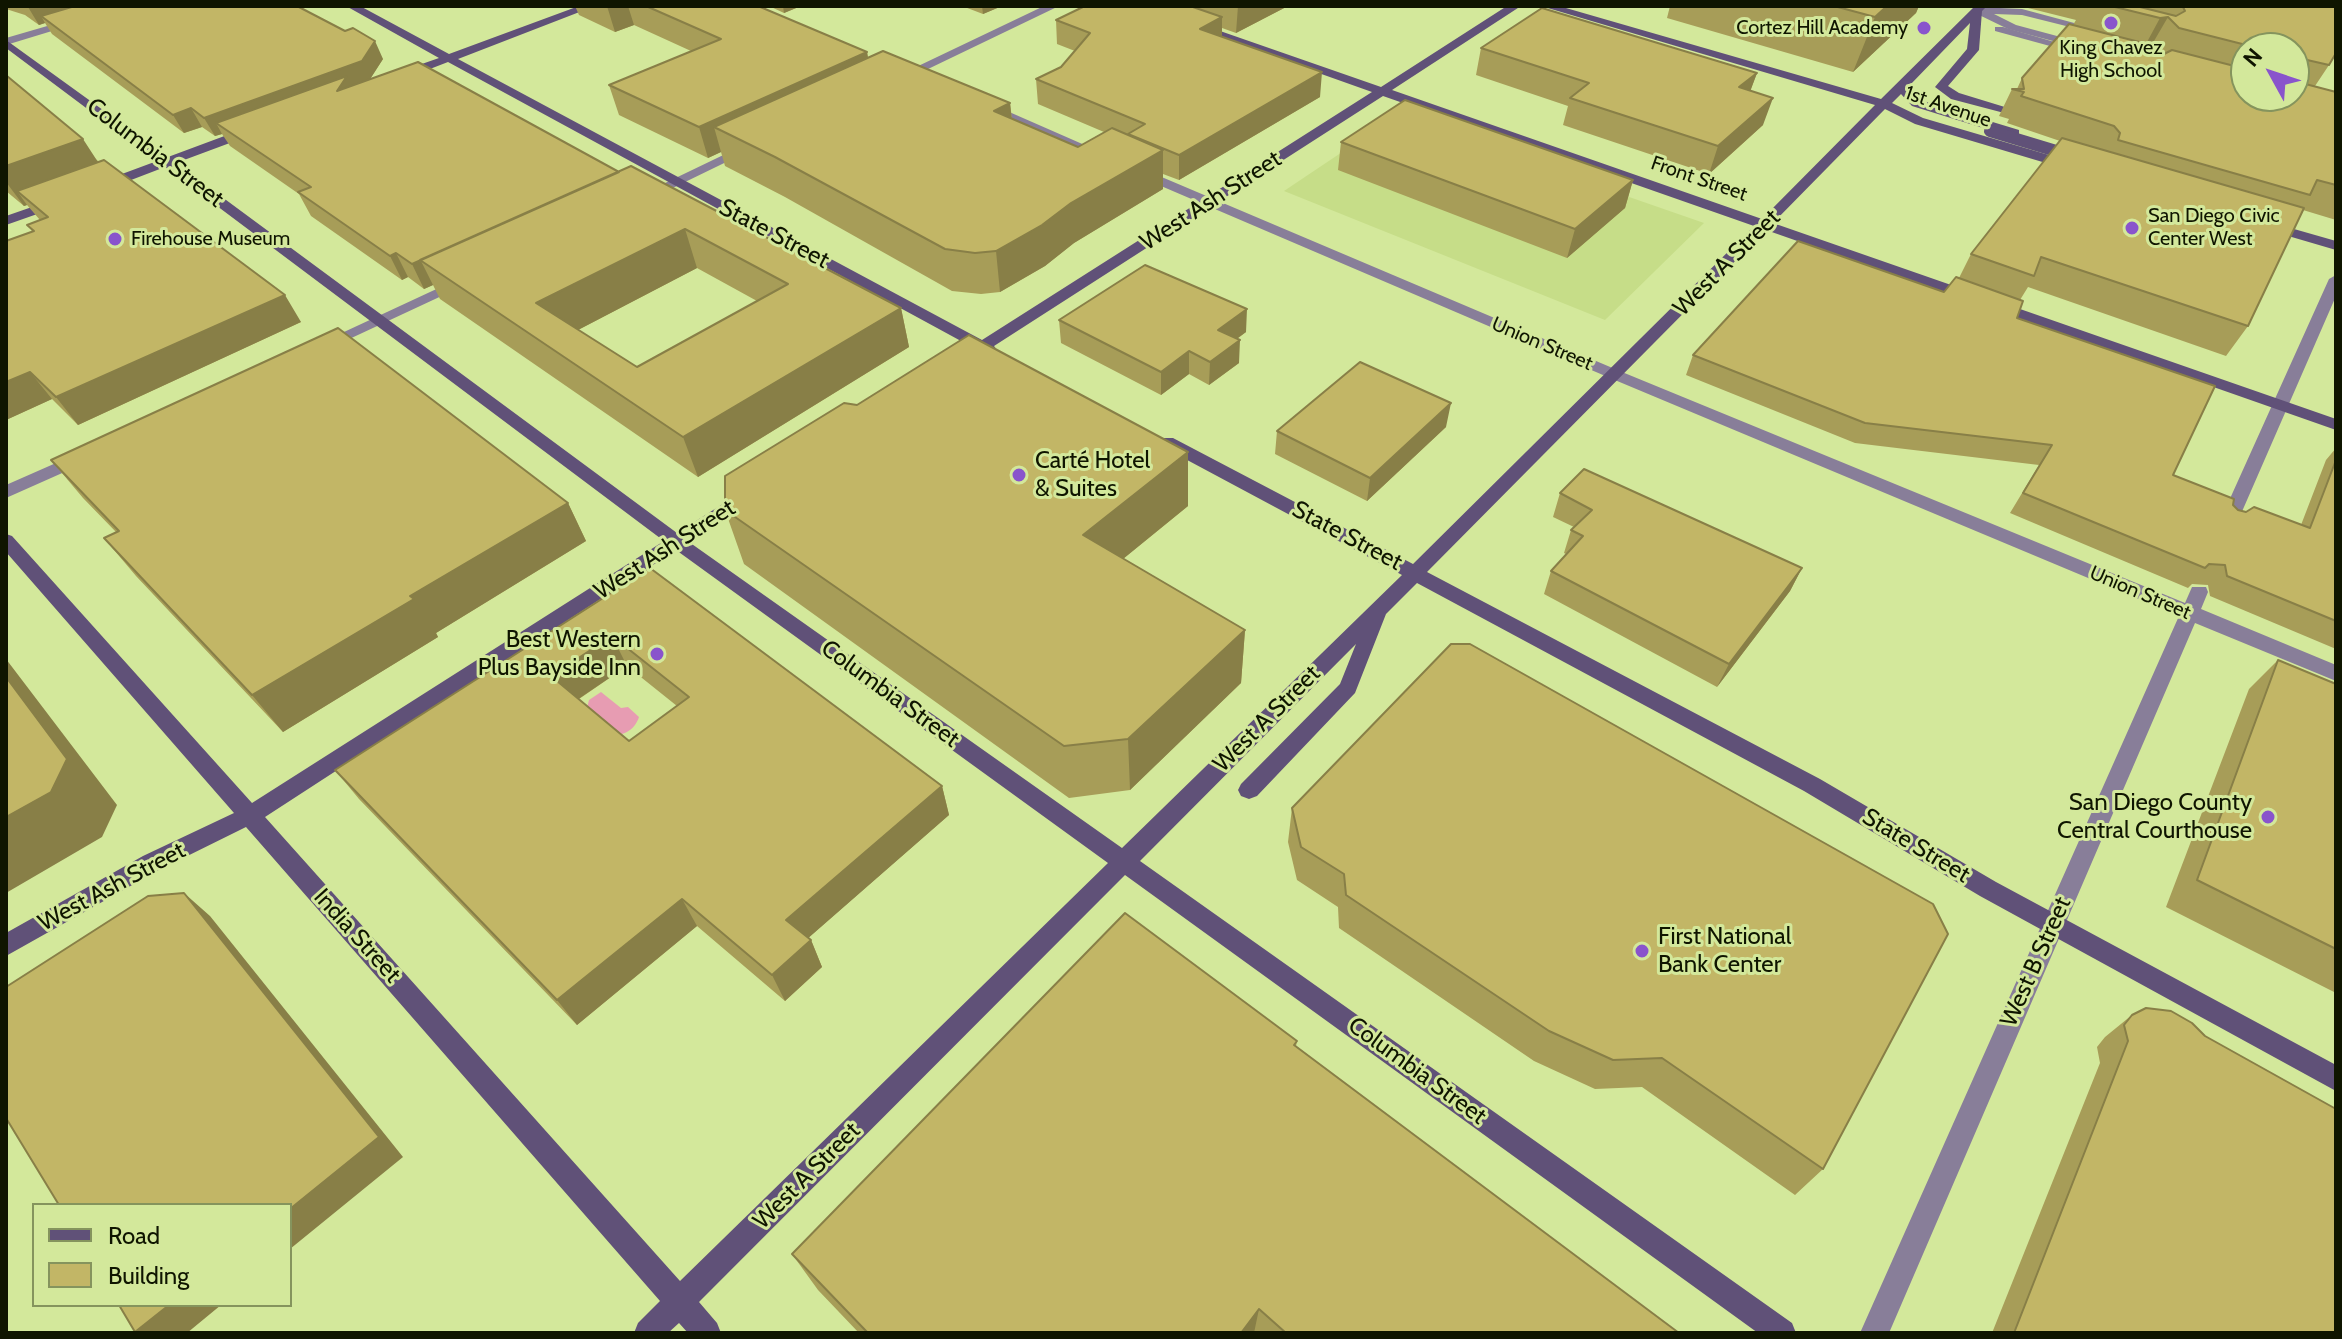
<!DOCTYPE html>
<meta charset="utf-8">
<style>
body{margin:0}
#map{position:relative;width:2342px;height:1339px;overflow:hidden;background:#d3e89b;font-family:Cabin,sans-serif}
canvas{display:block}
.frame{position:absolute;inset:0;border:8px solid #0f1500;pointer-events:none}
.legend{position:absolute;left:32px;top:1203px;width:260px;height:104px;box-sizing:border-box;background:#d3e89b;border:2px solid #85945d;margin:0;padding:10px 14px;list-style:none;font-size:24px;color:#0f1500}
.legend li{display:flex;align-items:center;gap:16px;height:40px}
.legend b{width:40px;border:2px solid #85945d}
.north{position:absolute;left:2230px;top:32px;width:80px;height:80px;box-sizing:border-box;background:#d3e89b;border:2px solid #85945d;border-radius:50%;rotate:310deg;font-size:22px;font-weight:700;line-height:32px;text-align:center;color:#0f1500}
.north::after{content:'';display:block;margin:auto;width:28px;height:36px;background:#8954cc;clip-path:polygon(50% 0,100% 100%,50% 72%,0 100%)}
</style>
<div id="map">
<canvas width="2342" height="1339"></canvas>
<div class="frame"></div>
<ul class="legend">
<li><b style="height:10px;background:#605178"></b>Road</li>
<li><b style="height:22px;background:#c2b666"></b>Building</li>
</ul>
<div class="north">N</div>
</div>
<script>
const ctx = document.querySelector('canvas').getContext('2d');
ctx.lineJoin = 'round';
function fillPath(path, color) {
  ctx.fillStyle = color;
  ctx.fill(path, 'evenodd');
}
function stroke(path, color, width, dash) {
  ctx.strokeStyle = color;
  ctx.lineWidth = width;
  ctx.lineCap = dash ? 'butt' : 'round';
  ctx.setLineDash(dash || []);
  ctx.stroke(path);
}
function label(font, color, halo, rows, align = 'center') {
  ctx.font = font + ' Cabin,sans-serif';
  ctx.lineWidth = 6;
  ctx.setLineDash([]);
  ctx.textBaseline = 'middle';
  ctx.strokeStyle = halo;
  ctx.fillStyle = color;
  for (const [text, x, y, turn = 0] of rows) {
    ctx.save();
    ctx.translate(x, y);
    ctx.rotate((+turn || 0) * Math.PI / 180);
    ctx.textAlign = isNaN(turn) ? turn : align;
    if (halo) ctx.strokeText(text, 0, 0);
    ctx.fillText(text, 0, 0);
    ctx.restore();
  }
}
fillPath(new Path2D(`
 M1396,116L1704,223L1605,320L1284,191Z`), '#c6dd88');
fillPath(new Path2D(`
 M601,692L621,708L628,707L639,717C634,732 622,735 608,737L586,712L589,700Z`), '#e79cb2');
fillPath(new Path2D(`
 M1995,27H2003L2082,50L2072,52L1995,31Z`), '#887e99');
fillPath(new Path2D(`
 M116,6H134L6,45V38Z`), '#887e99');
fillPath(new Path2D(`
 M1044,6H1059L901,82L891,79Z
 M1977,7L2022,9L2104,31L2098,34L2022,15L1994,14L2016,25L2083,43L2085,45L2079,48L2008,29L1973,12V8Z
 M983,104H991L1112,157L1100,160L983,110Z
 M740,147L751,150L648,200L636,197Z
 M1138,167L1622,372L2185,603L2192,587H2206L2208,592L2201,609L2336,665V681L2195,623L1889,1333H1860L2179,616L1610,378L1133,174L1131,171Z
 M2336,275V296L2237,523L2228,529L2222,527L2219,523L2329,279Z
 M458,279L465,283L463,286L330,348L324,350L316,345Z
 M81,452L90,458L87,462L6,498V485Z`), '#887e99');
fillPath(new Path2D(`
 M346,6H360L449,54L579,6H595L458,59L982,340L1372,92L1192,28V24H1200L1381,87L1507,6H1521L1392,90L1762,219L1875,105L1541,6H1559L1881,99L1975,6H1987L1982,11L1979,50L1948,86L1959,93L2008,108V114L1951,99L1935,87L1967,49L1970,23L1910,85L1920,100L2019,130V136H2009L1912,106L1901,94L1892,103L1923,118L2076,163V169H2066L1915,124L1885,109L1773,223L2336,419V430L1766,230L1427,572L1820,779L1996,882L2336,1065V1091L1980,896L1804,791L1417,583L1386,614L1355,693L1257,796L1249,799L1241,796L1238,790L1241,784L1340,684L1356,644L1140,861L1792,1323L1796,1333H1758L1125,875L699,1302L717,1323L721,1333H688L679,1323L668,1333H634L638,1323L660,1301L246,827L159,870L6,956V933L143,856L234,813L6,552V534L12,536L252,803L664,541L165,167L105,190H95V184L157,161L6,48V40L168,157L246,128H254V134L176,163L677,533L740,493H752L755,497L752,501L689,542L1122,848L1402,575L1161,446L1159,442L1161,438H1173L1413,564L1754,226L1383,96L994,346L997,350L995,353L976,356L968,351L972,347L448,62L404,79H396V73L439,58ZM676,550L1108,863L680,1281L265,817Z
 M55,199L62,203L60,206L6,225V216Z
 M2266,221L2336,241V250L2261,228V222Z`), '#605178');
stroke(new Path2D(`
 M1990,131L2076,157`), '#605178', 12);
fillPath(new Path2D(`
 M6,6H297L383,59L370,79L619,172L901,308L909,347L698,477L440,299L433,285L424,289L408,277L402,280L311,216L299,194L230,146L222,134L215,136L202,127L184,133L52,34L45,23L39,25L25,15L6,9ZM697,268L757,301L637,367L578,330Z
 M575,6H766V10L867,52L868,58L1010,103L1012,119L1078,147L1104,132L1038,104L1036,79L1061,67L1075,51L1057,44L1056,20L1085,6H1288L1236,33L1222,28V37L1320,97L1179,180L1163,174V189L1074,243L1045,266L1000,292L981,294L952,291L785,197L725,166L721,152L708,158L619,115L609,85L691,51L634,25L615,32L579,15Z
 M769,6H801L784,13Z
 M962,6H1002L983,14Z
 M1670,6H1919L1916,13L1853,72L1667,18Z
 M2029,6H2336L2329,65L2315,86L2336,92V220L2303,210L2248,326L2226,356L2028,287L2020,300L2017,318L2173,475L2233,505L2238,510L2301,525L2326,460L2336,448V649L2210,596L2208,585L2192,584L2188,588L2010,513L2039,465L1855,443L1686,375L1693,355L1944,292L1959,278L1971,254L2060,141L2007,123L2009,119L1999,116L2012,89H2017L2022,78L2073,25L2076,20L2028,8ZM2246,48H2294V96H2246Z
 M1481,48L1757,73L1750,91L1763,125L1709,174L1563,125L1568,106L1476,75Z
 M6,75L99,162L301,322L78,425L52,399L6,420L32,231L27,225L40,220L27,205L24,206L6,191Z
 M1341,142L1633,180L1625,208L1567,258L1338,170Z
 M1059,320L1246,332L1237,339L1239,363L1209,385L1189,374L1161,395L1061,343Z
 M1446,427L1367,501L1275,454L1277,431Z
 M1188,452V506L1123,559L1245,630L1241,683L1130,790L1069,798L744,564L725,510Z
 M51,460L568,503L586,541L436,633L438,637L283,732L136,576L104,538L116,532L83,498Z
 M1560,493L1802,568L1790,591L1717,687L1544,594L1551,571L1566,554L1564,553L1571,530L1574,527L1553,517Z
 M650,568L942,786L949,815L808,938L811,940L822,967L785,1001L697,926L577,1025L359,799L335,770ZM627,666L677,706L629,741L579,699Z
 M1451,644L1823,1169L1795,1195L1642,1087L1595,1089L1534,1061L1339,928L1338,907L1297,880L1288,842L1292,808Z
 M2278,660L2336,684V993L2166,907L2249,689Z
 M2132,1015L2205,1036L2336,1333H1992L2100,1063L2097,1047L2105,1037Z
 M1297,1041L1296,1046L1679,1333H859L818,1290L792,1254Z`), '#a79d58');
fillPath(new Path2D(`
 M33,6H105L41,16L45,23L39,25L28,7Z
 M607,6H628L634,25L615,32Z
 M783,6H801L784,13Z
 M982,6H1002L983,14Z
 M1238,6H1288L1236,33Z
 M1887,6H1919L1916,13L1853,72L1875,17Z
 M1222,17V41L1200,29Z
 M2168,17L2147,53L2140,55L2160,18Z
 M375,41L383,59L358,98L216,123L222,134L215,136L204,118Z
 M867,52L872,82L714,127L721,152L708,158L699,127Z
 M1322,72L1320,97L1179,180V155Z
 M1757,73L1747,100L1739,87Z
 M1773,98L1763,125L1709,174L1718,146Z
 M1010,103L1014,142L994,111Z
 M191,108L202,127L184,133L173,115Z
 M83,139L107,176L17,191L27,205L24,206L6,182V166Z
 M1163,150V189L1074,243L1045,266L1000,292L996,251L1071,203Z
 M1633,180L1625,208L1567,258L1575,229Z
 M685,229L697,268L553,343L536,303Z
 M396,253L408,277L402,280L390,256Z
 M421,261L433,285L424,289L412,264Z
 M285,295L301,322L78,425L56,397Z
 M901,308L909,347L698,477L683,437Z
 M1247,309L1246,332L1217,353L1218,330Z
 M1240,340L1239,363L1209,385L1210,362Z
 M1189,351V374L1161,395V372Z
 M30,372L52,399L6,420V382Z
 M1451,403L1446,427L1367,501L1370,478Z
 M1188,452V506L1086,589L1083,535Z
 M568,503L586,541L436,633L438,637L283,732L252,695L410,596Z
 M1802,568L1790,591L1717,687L1729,664Z
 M1245,630L1241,683L1130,790L1128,739Z
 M612,636L627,666L568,706L551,676Z
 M6,659L117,805L102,837L6,893Z
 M942,786L949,815L798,947L786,920Z
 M184,893L210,916L403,1157L290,1249V1209Z
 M682,899L697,926L577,1025L557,1000Z
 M811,940L822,967L785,1001L772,975Z
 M169,1305H221L187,1333L135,1332Z
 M1259,1309L1254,1333H1241Z`), '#887f47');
const building = new Path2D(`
 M75,6H297L345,31L353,28L375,41L362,61L204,118L191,108L173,115L41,16Z
 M646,6H758L867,52L699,127L609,85L721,39Z
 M1085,6H1190L1222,17L1200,29L1322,72L1179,155L1128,134L1145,124L1036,79L1061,67L1090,33L1056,20Z
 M1834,6H1887L1875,17Z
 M2111,6H2136L2176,16L2185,11L2183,7L2179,6H2336V53L2329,65L2294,57V48H2258L2179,28L2168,17L2160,18Z
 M1542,8L1757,73L1739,87L1773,98L1718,146L1570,98L1589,83L1481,48Z
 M2069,24L2155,46L2162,55L2172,50L2246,69V96H2294V81L2336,92V185L2317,180L2310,195L2118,140L2120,133L2114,126L2021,96L2024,92L2012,89H2024L2022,78Z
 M883,51L1010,103L994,111L1078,147L1112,128L1163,150L1071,203L1042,225L996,251L975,253L945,249L775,157L714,127Z
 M418,62L619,172L412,264L396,253L390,256L298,192L311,187L216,123L347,76L337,91Z
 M6,75L7,76L83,139L6,166Z
 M1405,100L1633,180L1575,229L1341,142Z
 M2062,138L2304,208L2248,326L2041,257L2034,276L1971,254Z
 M104,160L285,295L56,397L30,372L6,382V241L34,231L27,225L48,217L17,191Z
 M631,166L901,308L683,437L420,260ZM685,229L788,284L637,367L536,303Z
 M1798,241L1944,292L1956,277L2023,301L2017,318L2215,386L2173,475L2234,499L2233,505L2238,510L2246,512L2254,507L2310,528L2336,460V621L2227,576L2225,565L2209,564L2205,568L2023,493L2052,445L1865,423L1693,355Z
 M1145,265L1247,309L1218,330L1240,340L1210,362L1189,351L1161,372L1059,320Z
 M338,328L568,503L410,596L414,599L252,695L104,538L119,531L51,460Z
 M969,335L1188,452L1083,535L1245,630L1128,739L1064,746L725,510V476L844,403L857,405Z
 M1360,362L1451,403L1370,478L1277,431Z
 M1584,469L1802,568L1729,664L1551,571L1583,536L1571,530L1592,510L1560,493Z
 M650,568L942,786L786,920L811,940L772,975L682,899L557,1000L335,770ZM612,636L689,697L629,741L551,676Z
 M1451,644H1470L1933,904L1948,934L1823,1169L1662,1058L1613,1060L1549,1031L1346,895L1344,874L1301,847L1292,808Z
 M2278,660L2336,684V949L2197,880Z
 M6,677L67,759L51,792L6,817Z
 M184,893L379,1137L290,1209V1205H59L6,1118V987L148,896Z
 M1125,913L1297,1041L1294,1045L1679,1333H1286L1259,1309L1241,1333H868L792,1254Z
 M2146,1008L2171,1011L2192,1023L2205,1036L2336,1109V1333H2014L2128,1041L2124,1025L2132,1015Z
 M119,1305H169L135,1332Z`);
fillPath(building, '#c2b666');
stroke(building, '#887f47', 2);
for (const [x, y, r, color] of [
 [2111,23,8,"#8954cc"],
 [1924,28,8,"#8954cc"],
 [2132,228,8,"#8954cc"],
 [115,239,8,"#8954cc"],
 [1019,475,8,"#8954cc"],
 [657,654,8,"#8954cc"],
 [2268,817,8,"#8954cc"],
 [1642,951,8,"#8954cc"]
]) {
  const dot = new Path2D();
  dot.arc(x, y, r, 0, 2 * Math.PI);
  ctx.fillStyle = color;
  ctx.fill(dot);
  stroke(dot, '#d3e89b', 3);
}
label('20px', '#0f1500', '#d3e89b', [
 ["Cortez Hill Academy",1908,28,"right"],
 ["King Chavez",2111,48,"center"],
 ["High School",2111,71,"center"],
 ["San Diego Civic",2148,216],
 ["Center West",2148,239],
 ["Firehouse Museum",131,239]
], 'left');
label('20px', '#0f1500', '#d3e89b', [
 ["1st Avenue",1948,107,19],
 ["Front Street",1699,179,19],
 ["Union Street",1542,344,23],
 ["Union Street",2140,593,23]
]);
label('24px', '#0f1500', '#d3e89b', [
 ["Columbia Street",155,153,37],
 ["West Ash Street",1211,201,-33],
 ["State Street",774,234,28],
 ["West A Street",1727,263,-45],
 ["State Street",1347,536,28],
 ["West Ash Street",665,550,-33],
 ["Columbia Street",890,694,36],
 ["West A Street",1267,719,-45],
 ["State Street",1916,846,31],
 ["West Ash Street",112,887,-28],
 ["India Street",357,936,48],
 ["West B Street",2036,962,-66],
 ["Columbia Street",1417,1071,36],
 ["West A Street",807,1176,-45]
]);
label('24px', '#0f1500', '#d3e89b', [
 ["Carté Hotel",1035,461],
 ["& Suites",1035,489],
 ["Best Western",641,640,"right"],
 ["Plus Bayside Inn",641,668,"right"],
 ["San Diego County",2252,803,"right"],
 ["Central Courthouse",2252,831,"right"],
 ["First National",1658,937],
 ["Bank Center",1658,965]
], 'left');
</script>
